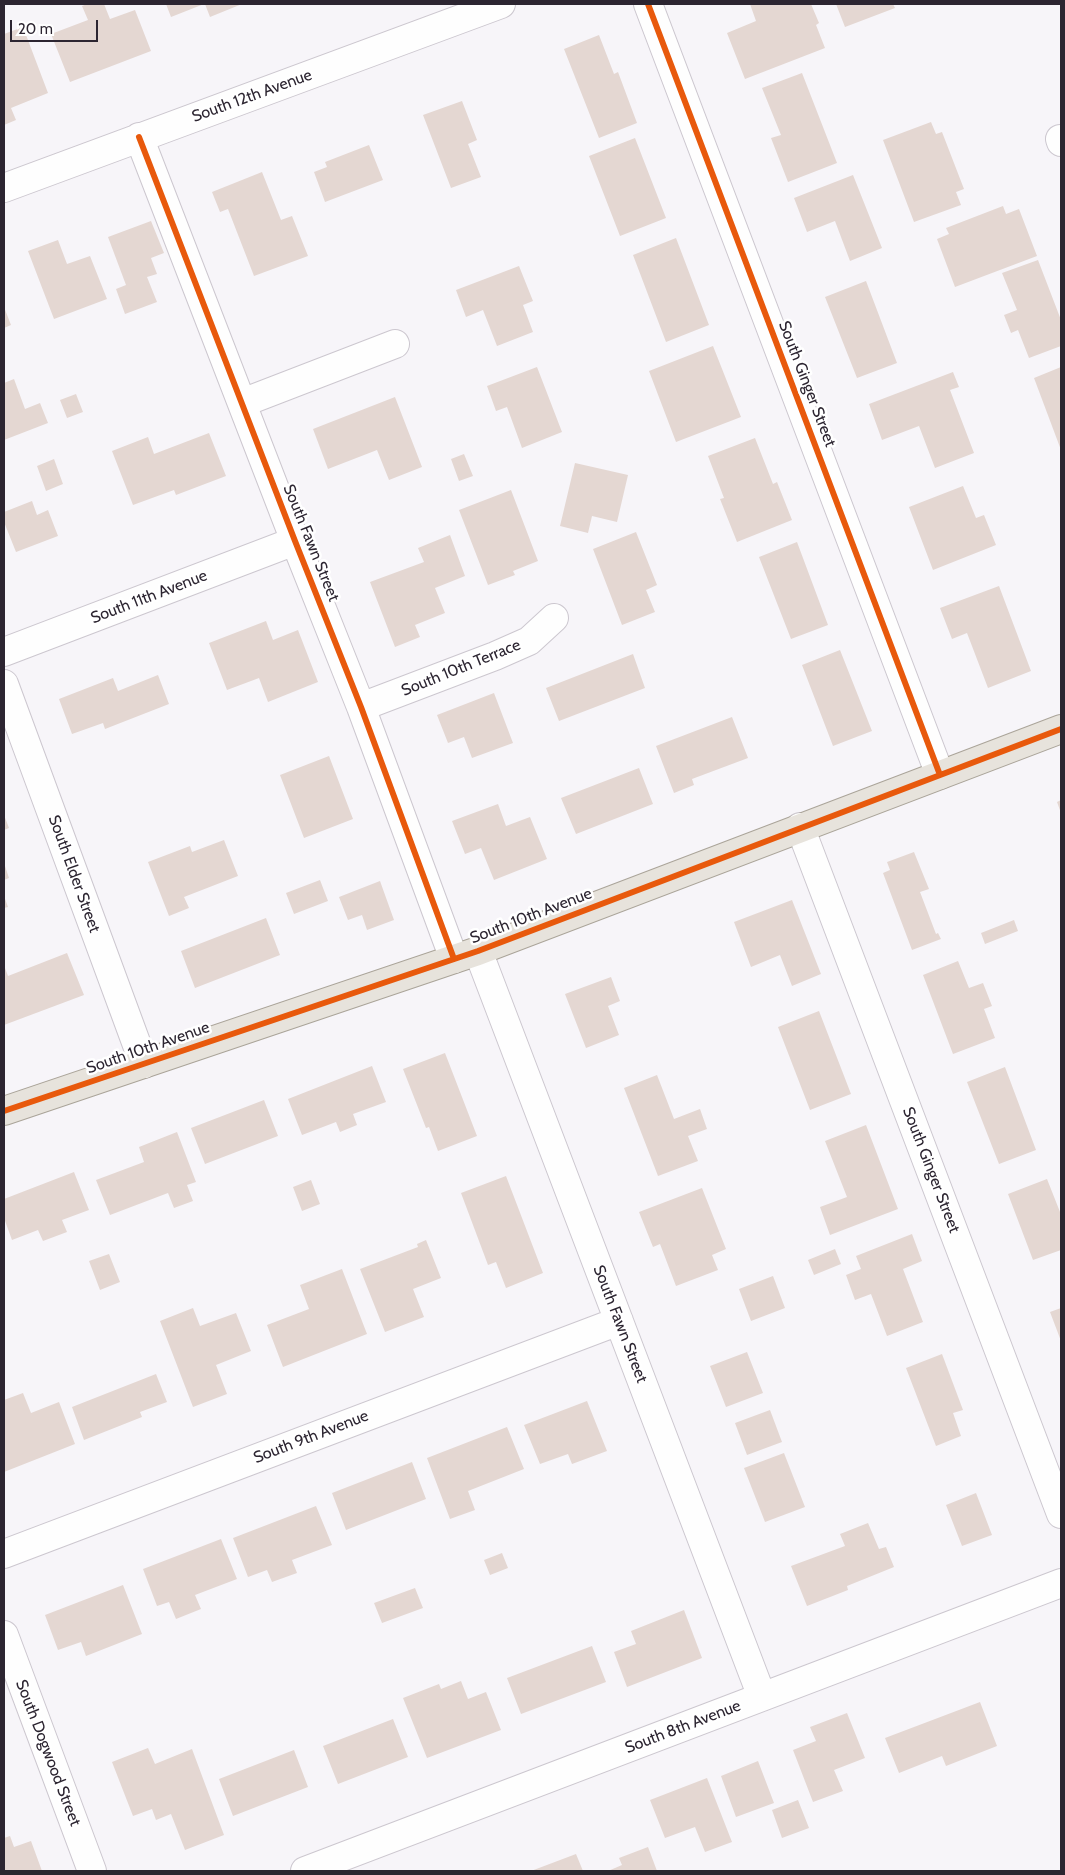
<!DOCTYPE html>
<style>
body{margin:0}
#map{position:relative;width:1065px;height:1875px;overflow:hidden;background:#f7f5f9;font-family:Cabin,sans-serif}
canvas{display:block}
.frame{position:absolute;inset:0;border:5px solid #2c2531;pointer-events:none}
.scale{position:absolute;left:10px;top:20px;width:88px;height:22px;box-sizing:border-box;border:2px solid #2c2531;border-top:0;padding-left:6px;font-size:15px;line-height:18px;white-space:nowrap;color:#2c2531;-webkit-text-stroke:4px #fff;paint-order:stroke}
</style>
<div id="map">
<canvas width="1065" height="1875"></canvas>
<div class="frame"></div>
<div class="scale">20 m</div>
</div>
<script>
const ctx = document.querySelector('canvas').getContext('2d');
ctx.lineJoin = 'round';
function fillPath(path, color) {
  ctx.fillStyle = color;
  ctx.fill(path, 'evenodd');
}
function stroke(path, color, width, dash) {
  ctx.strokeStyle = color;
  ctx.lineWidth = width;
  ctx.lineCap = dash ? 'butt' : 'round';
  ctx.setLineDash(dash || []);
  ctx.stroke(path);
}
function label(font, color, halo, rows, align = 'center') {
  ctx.font = font + ' Cabin,sans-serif';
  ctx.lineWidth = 5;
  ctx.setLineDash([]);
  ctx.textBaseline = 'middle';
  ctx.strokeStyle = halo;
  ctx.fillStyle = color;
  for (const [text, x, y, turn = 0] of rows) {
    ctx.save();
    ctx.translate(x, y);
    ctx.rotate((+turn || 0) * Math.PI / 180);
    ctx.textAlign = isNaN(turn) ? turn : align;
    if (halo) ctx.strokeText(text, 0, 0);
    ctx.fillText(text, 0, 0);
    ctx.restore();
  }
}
fillPath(new Path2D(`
 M87,4H104L110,19L135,10L151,51L70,82L51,34L88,20L82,6Z
 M166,4H204L171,17Z
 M205,4H242L210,17Z
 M750,4H811L819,23L816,25L825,48L745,79L727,33L756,21Z
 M836,4H893L895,8L845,27Z
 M23,27L48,93L11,108L16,120L4,125V34Z
 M599,35L614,74L618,72L637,123L599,138L564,49Z
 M802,73L837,163L788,182L771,138L781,135L762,88Z
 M462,101L477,140L468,144L481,177L451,188L423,115Z
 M931,122L936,134L942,132L964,189L956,192L961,205L914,222L883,140Z
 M635,138L666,218L620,236L589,156Z
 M369,145L383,180L325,202L314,172L327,167L325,162Z
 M262,172L281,220L292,216L308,256L254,276L228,209L220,212L212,192Z
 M853,175L882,248L850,261L835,221L807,232L794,198Z
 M1003,206L1006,214L1019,209L1037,256L955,287L937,239L949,234L946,228Z
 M151,221L164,253L151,258L157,274L147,277L157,302L125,314L116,289L126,285L108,237Z
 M676,238L709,325L666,342L633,255Z
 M58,240L67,264L90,256L107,299L54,319L28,251Z
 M1038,260L1061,320V346L1029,358L1018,330L1011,333L1004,315L1017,310L1002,273Z
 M519,266L533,301L523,305L533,332L497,346L483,310L466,317L456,290Z
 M866,281L897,363L857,378L825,297Z
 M4,307L11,325L4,328Z
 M713,346L741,417L676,442L649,371Z
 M537,367L562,432L522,448L507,407L496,411L487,386Z
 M1061,367V450L1034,378Z
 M953,372L959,387L950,390L974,453L935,468L919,426L882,440L869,404Z
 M14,379L25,409L40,403L48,423L4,440V383Z
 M76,394L83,412L67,418L60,400Z
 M395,397L422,467L389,480L377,450L328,469L313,429Z
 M209,433L226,476L176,495L174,490L133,505L112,451L148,437L154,454Z
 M755,438L773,484L777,482L792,520L737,542L720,499L724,498L708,456Z
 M464,454L473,476L459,481L451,459Z
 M54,459L63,484L46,491L37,466Z
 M575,463L628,475L617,522L592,516L588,533L560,526Z
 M963,486L976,518L984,515L996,545L933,570L909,507Z
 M511,490L538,561L513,571L515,575L488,585L459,510Z
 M32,501L37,515L48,510L58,536L16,552L4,522V512Z
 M636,532L657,585L646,590L655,612L622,625L593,549Z
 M450,535L465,576L435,588L445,613L415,625L420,637L395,647L370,582L424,562L418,548Z
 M797,542L828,625L791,639L759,557Z
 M999,586L1031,671L988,688L967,633L952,639L940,608Z
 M266,621L273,640L298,630L318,682L268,702L259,678L227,690L209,643Z
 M840,650L872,731L833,746L802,665Z
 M633,654L645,688L559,721L546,688Z
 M158,675L169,704L105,729L103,723L72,734L59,699L113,678L118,691Z
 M494,693L513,743L472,758L464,737L448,743L437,715Z
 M732,717L748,758L692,779L694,785L674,793L656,746Z
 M329,756L353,819L304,838L280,775Z
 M639,768L653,804L576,834L561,798Z
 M1061,800V813L1057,802Z
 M498,804L506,826L530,817L547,859L494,880L481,848L465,854L452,821Z
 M4,815L9,828L4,830Z
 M224,840L238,876L184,897L189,908L169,916L148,862L190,846L192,852Z
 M914,852L929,889L920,892L936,934L938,933L941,939L912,950L883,873L890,870L887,862Z
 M4,863L9,878L4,880Z
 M320,880L328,901L294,914L286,893Z
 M380,881L394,920L367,930L362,915L348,920L339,897Z
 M4,896L8,907L4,908Z
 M792,900L821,974L792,986L780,955L751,967L734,922Z
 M266,918L280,955L195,988L181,951Z
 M1014,920L1018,931L985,944L981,933Z
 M67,953L84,995L4,1025V969L5,968L8,976Z
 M958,961L969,988L983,983L992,1006L984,1009L995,1038L953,1054L923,975Z
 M611,977L620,1001L608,1006L619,1035L586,1048L565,994Z
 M819,1011L851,1094L810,1110L778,1027Z
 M445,1053L477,1136L438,1151L429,1127L426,1128L403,1069Z
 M372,1066L386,1102L353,1114L357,1125L340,1132L336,1122L302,1135L288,1099Z
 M1005,1067L1036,1150L999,1164L967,1082Z
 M657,1075L674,1119L700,1109L707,1129L688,1136L698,1161L658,1176L624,1088Z
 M264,1100L278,1136L205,1164L191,1128Z
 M866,1125L898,1209L830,1235L820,1207L847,1197L825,1141Z
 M177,1132L196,1182L187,1185L193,1201L174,1208L168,1193L110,1215L96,1180L144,1162L139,1147Z
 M74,1172L89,1210L62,1220L67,1232L43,1241L38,1230L12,1240L4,1218V1199Z
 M506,1176L543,1273L506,1288L496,1262L488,1265L461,1193Z
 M1047,1179L1060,1212H1061V1250L1033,1260L1008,1194Z
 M311,1180L320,1204L302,1211L293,1187Z
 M702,1188L726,1249L712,1255L718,1270L676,1286L660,1244L653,1247L639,1212Z
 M912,1234L922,1261L903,1269L923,1322L887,1336L871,1294L855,1300L846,1275L861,1269L856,1256Z
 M426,1240L441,1278L413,1289L424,1317L385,1332L360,1269L418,1247L417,1244Z
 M835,1249L841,1264L814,1275L808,1260Z
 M109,1254L120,1282L100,1290L89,1261Z
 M342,1269L367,1334L283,1367L267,1325L309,1309L300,1285Z
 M773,1276L785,1308L751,1321L739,1289Z
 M193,1308L200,1326L236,1313L251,1351L216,1365L227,1394L193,1407L160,1321Z
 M1061,1308V1341L1050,1312Z
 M747,1352L763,1393L726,1407L710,1366Z
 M942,1354L963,1410L953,1413L961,1436L936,1446L906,1368Z
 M156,1374L167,1402L140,1412L142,1417L84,1440L72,1407Z
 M23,1393L31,1413L59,1402L75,1444L4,1472V1423L5,1422L4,1400Z
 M587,1401L607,1451L572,1464L568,1454L540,1464L524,1425Z
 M770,1410L782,1442L747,1455L735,1423Z
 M507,1427L524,1469L468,1491L475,1510L450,1519L427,1458Z
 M784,1453L805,1507L765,1522L744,1468Z
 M412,1462L426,1499L346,1530L332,1493Z
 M976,1493L992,1535L962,1546L946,1505Z
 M316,1506L332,1545L292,1560L297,1573L272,1582L267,1570L248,1577L233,1538Z
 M868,1523L879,1549L886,1547L894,1567L847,1586L848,1590L807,1606L791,1566L845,1546L840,1534Z
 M221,1539L237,1579L195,1595L201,1609L176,1619L169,1602L157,1606L143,1569Z
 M502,1553L508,1568L490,1575L484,1560Z
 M123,1585L142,1634L86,1656L81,1642L58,1650L45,1615Z
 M415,1588L423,1608L382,1623L374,1603Z
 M684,1610L702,1658L627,1687L614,1652L636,1644L631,1631Z
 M592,1646L606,1682L521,1714L507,1678Z
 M461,1681L468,1699L486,1692L501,1730L427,1758L403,1698L439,1684L441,1689Z
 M980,1702L997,1746L946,1766L942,1756L899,1773L885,1738Z
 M847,1713L865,1758L834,1770L843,1791L813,1802L793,1750L816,1741L810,1727Z
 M393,1719L408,1757L338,1784L323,1746Z
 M148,1748L155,1764L192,1749L224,1835L185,1850L171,1814L156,1820L152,1809L133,1816L112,1762Z
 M294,1750L308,1787L233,1816L219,1779Z
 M758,1761L774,1803L736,1817L721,1776Z
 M707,1778L732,1842L705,1852L695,1827L665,1838L650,1800Z
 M798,1800L809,1828L782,1838L772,1810Z
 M10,1836L14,1847L31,1841L42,1871H4V1838Z
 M648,1847L657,1871H608L622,1865L619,1858Z
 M576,1854L583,1871H531Z`), '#e4d7d2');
const minor = new Path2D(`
 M648,4L940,775
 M139,137L295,541L361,707L454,959
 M1060,139L1061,142
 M4,188L501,4
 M242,403L395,344
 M4,652L295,541
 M4,684L144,1064
 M361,707L495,656L529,641L554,618
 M800,827L1061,1514
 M478,951L762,1697
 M4,1554L619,1321
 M4,1635L92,1871
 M305,1871L1061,1583`);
const major = new Path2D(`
 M4,1111L478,951L1061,729`);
stroke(minor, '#ccc7cf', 30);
stroke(major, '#aaa499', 30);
stroke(minor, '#fefefe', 28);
stroke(major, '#e7e3dc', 28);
stroke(new Path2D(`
 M648,4L940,775
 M139,137L295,541L361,707L454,959
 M4,1111L478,951L1061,729`), '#e8590c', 6);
label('16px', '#2c2531', '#fff', [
 ["South 12th Avenue",252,96,-20],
 ["South Ginger Street",807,384,69],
 ["South Fawn Street",311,543,68],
 ["South 11th Avenue",149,597,-21],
 ["South 10th Terrace",461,668,-22],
 ["South Elder Street",74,874,70],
 ["South 10th Avenue",531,916,-21],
 ["South 10th Avenue",148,1048,-19],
 ["South Ginger Street",931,1170,69],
 ["South Fawn Street",620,1324,69],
 ["South 9th Avenue",311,1437,-21],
 ["South 8th Avenue",683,1727,-21],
 ["South Dogwood Street",48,1753,69]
]);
</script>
